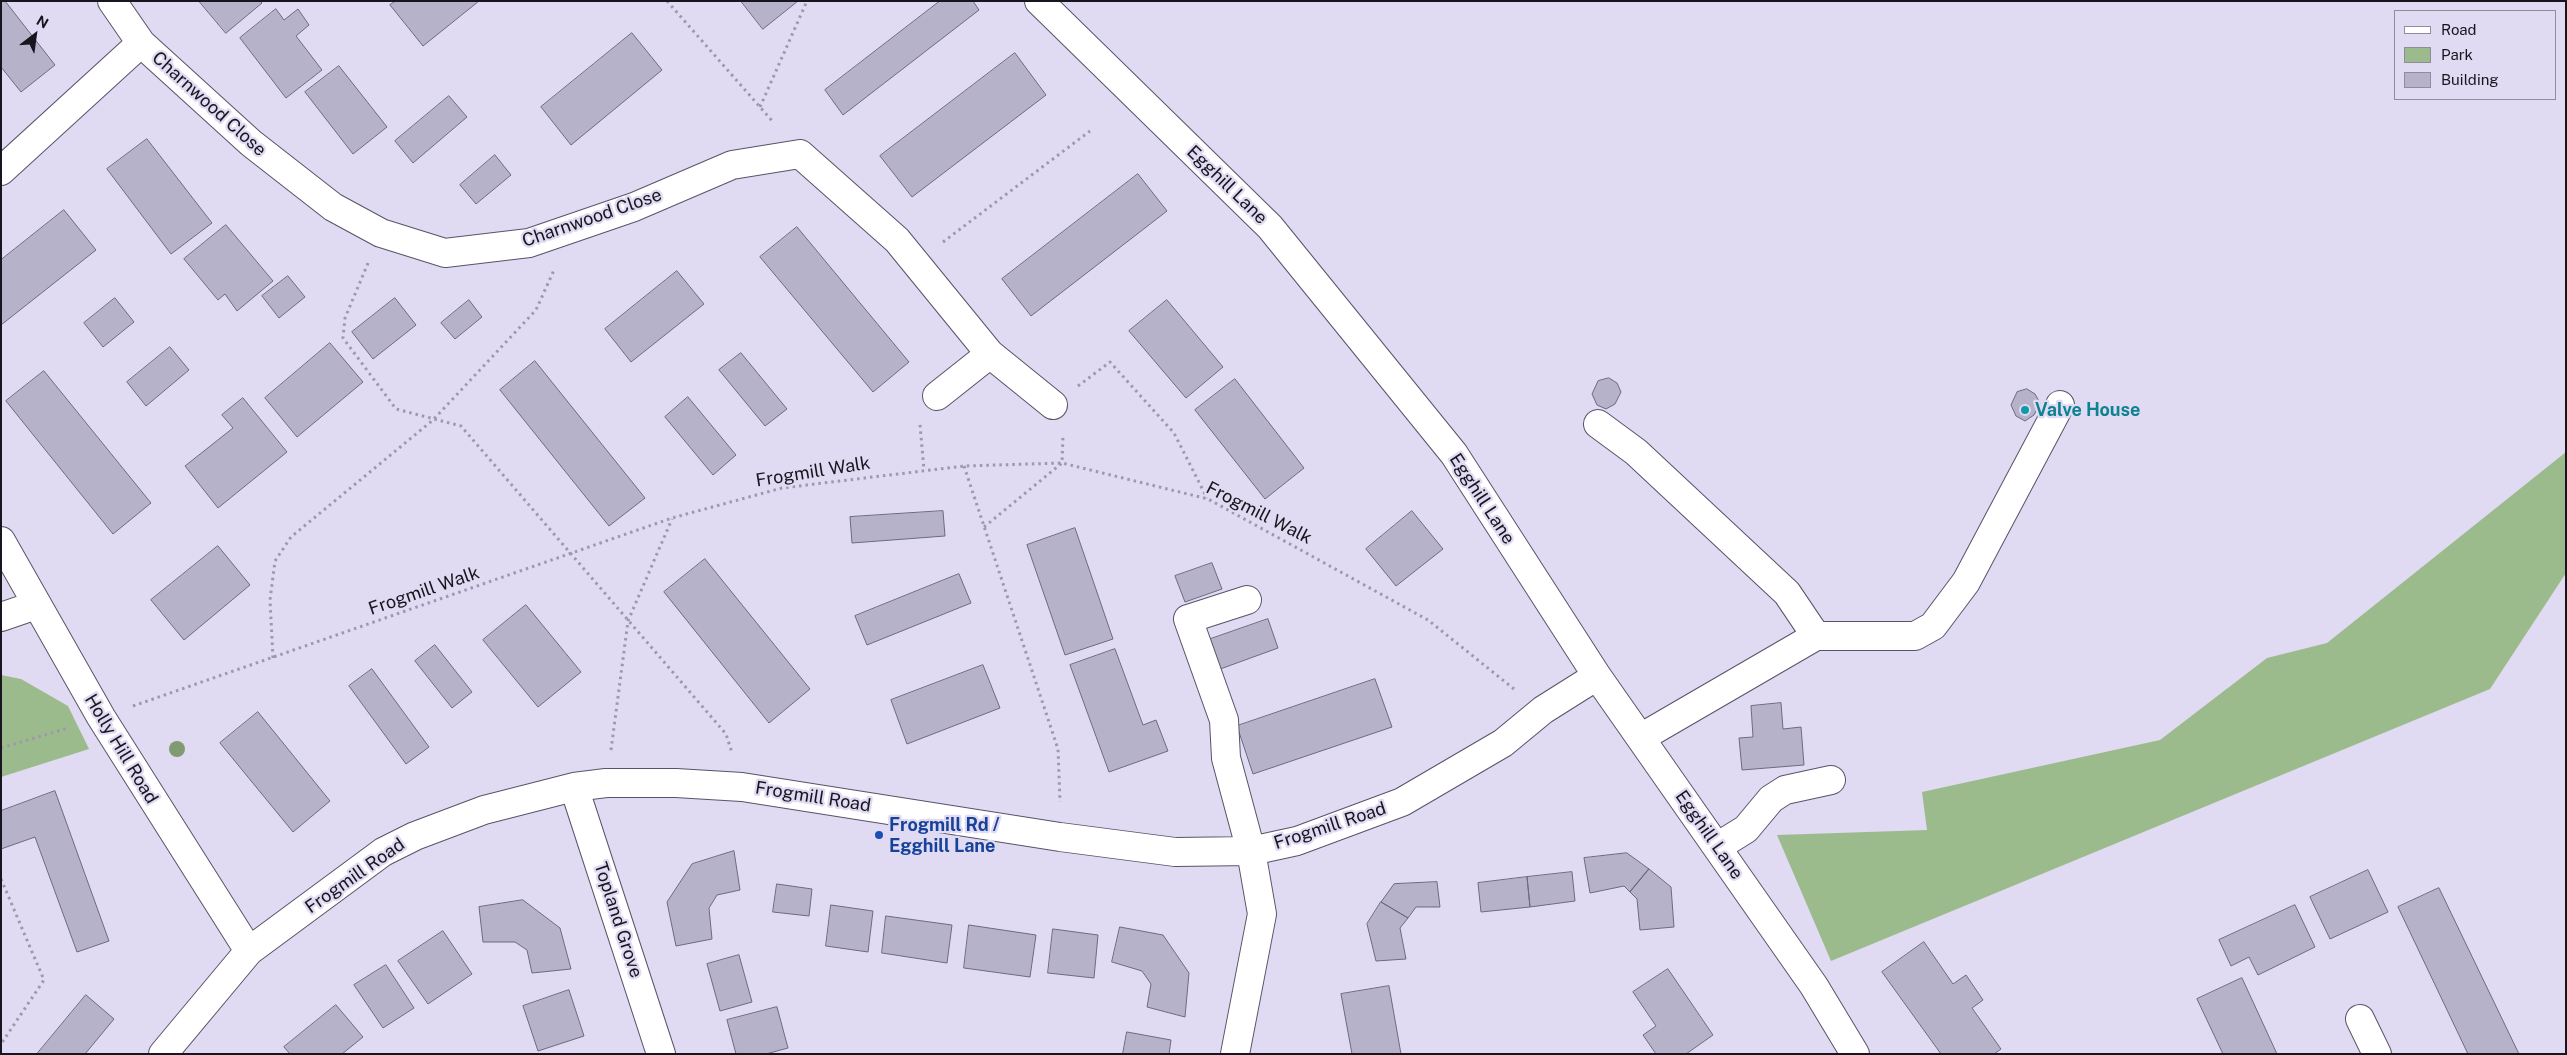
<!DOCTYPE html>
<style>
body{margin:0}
#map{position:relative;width:2567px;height:1055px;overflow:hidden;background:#e1daf3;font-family:"Public Sans",sans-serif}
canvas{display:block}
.frame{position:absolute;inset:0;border:2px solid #17151d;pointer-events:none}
.legend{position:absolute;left:2394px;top:10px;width:162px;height:90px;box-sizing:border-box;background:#e1daf3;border:1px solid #908b9d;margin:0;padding:6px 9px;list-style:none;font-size:15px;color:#17151d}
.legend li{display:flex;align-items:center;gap:10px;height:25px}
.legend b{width:25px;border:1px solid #908b9d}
.north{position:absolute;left:10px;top:10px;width:50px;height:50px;-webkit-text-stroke:4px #e1daf3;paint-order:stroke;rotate:30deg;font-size:14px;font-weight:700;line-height:20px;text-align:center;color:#17151d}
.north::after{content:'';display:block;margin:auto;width:18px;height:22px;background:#17151d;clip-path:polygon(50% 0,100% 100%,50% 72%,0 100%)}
</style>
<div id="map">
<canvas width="2567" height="1055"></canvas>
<div class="frame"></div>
<ul class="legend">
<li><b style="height:6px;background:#fff"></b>Road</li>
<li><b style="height:14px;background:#9cbb8c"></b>Park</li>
<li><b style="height:14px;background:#b6b2ca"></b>Building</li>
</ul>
<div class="north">N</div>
</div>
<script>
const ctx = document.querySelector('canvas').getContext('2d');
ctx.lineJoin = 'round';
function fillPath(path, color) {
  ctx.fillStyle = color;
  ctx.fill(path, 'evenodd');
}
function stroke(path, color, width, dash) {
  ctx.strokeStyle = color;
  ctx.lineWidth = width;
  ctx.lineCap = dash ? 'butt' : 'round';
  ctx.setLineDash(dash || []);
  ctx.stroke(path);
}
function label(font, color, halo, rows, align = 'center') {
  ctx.font = font + ' "Public Sans",sans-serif';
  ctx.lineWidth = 4.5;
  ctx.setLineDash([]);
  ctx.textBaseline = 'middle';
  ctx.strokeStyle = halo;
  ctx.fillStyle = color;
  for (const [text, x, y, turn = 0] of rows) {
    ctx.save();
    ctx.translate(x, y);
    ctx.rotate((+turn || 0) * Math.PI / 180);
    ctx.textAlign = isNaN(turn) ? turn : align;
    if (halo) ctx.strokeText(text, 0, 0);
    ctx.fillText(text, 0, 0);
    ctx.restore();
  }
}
fillPath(new Path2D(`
 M2566,452V573L2490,689L1831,961L1777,835L1927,830L1922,792L2160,740L2267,658L2327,643Z
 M1,675L21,679L68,706L89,749L1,777Z`), '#9cbb8c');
const building = new Path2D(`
 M1,1H5L55,65L21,92L1,67Z
 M199,1H260L262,3L226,33Z
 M396,1H479L423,46L390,5Z
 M741,1H798L763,29Z
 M940,1H973L979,10L843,115L825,90Z
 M276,9L284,20L298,9L309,25L296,36L322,70L286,98L240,38Z
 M632,33L662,70L571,145L541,107Z
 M1015,53L1046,95L912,197L880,156Z
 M339,66L387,127L353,154L305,92Z
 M449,96L467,117L413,163L395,141Z
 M147,139L212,223L171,254L107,169Z
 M495,155L511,175L476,204L460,185Z
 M1138,174L1167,211L1031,316L1002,279Z
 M64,210L96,250L1,325V260Z
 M226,225L273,281L237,311L225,294L218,300L184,259Z
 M797,227L909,362L873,392L760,257Z
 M677,271L704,304L631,362L605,329Z
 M288,276L305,297L279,318L262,296Z
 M115,298L134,322L103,347L84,323Z
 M395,298L416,325L373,359L352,332Z
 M469,300L482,317L455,339L441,323Z
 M1167,300L1223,367L1186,398L1129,331Z
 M330,343L363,382L297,437L265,398Z
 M170,347L189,370L146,406L127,382Z
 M741,353L787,409L765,426L719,370Z
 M535,361L645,498L609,526L500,390Z
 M44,371L151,503L113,534L6,401Z
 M1609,378L1617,383L1621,392L1615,404L1606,409L1597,405L1592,394L1598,381Z
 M1235,379L1304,468L1265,499L1195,410Z
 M2027,389L2035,394L2040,403L2034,415L2025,421L2016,416L2011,405L2017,392Z
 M688,397L736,455L713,475L665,417Z
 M243,398L287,452L218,508L185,466L233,428L222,415Z
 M943,511L945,536L852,543L850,517Z
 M1412,511L1443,549L1396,586L1366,549Z
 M1075,528L1113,639L1065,655L1027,545Z
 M218,546L250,585L184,640L151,600Z
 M705,559L810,689L769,723L664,592Z
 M1212,563L1222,589L1185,602L1175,576Z
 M959,574L971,603L867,645L855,616Z
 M526,605L581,672L538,707L483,640Z
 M1268,619L1278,648L1212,672L1202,642Z
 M435,645L472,692L452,708L415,661Z
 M1115,649L1143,725L1156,720L1168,751L1109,772L1070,665Z
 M983,665L1000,708L907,744L891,700Z
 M372,669L429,747L406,764L349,686Z
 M1375,679L1392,727L1253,774L1237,726Z
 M1781,703L1783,729L1801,727L1804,765L1742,770L1739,738L1753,737L1751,706Z
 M258,712L330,801L293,832L220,743Z
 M55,791L109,941L77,952L35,837L1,849V811Z
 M734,851L740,890L717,895L709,908L712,939L676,946L667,902L692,864Z
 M1627,853L1649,869L1630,892L1624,886L1590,893L1584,858Z
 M1649,869L1671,887L1674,927L1640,930L1637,899L1630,892Z
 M2368,870L2388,912L2330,939L2310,897Z
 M1572,872L1575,901L1530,907L1527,877Z
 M1527,877L1530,907L1481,912L1478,883Z
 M1437,882L1440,907H1416L1408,918L1381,902L1394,884Z
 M777,884L812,889L809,916L773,912Z
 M2439,888L2519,1054H2468L2398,907Z
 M523,900L560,928L571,969L532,973L527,950L515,942H483L479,907Z
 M1381,902L1408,918L1400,928L1406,959L1376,961L1367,924Z
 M831,905L873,911L868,952L826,946Z
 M2295,905L2315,947L2258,975L2249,957L2231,966L2219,940Z
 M886,916L952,925L947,963L882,953Z
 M969,925L1036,935L1030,977L964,968Z
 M1120,927L1163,935L1189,973L1185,1017L1147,1007L1151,984L1142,971L1112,962Z
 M1053,929L1098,935L1094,978L1048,973Z
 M443,931L472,974L428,1004L398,961Z
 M1924,942L1953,984L1966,975L1983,1000L1972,1008L2001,1049L1994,1054H1941L1882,972Z
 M739,955L752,1002L720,1011L707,964Z
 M386,965L414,1008L383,1028L354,985Z
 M1668,969L1713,1035L1686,1054H1656L1643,1035L1656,1026L1633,992Z
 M2242,978L2277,1054H2223L2197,999Z
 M1389,986L1401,1054H1352L1341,994Z
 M569,990L584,1036L538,1051L523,1006Z
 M86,995L114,1019L85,1054H37Z
 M336,1005L363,1037L342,1054H290L284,1047Z
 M777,1007L788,1048L766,1054H736L727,1020Z
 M1127,1032L1171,1040L1169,1054H1123Z`);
fillPath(building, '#b6b2ca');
stroke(building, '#6d6a7f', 1);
const minor = new Path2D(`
 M112,1L141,43L251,143L333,207L381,233L445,253L529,243L634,207L732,165L800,154L897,240L990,354
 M1039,1L1270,227L1454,454L1597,676L1814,986L1855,1054
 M1,171L141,43
 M937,396L990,354L1053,405
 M1598,424L1636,452L1787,593L1816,636
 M1,541L101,717L249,951
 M1,617L36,605
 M1642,737L1816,636H1915L1933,626L1966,582L2060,405
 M574,787L661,1054
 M1717,847L1746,829L1771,799L1785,790L1831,780
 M2360,1019L2377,1054
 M163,1054L249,951L383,852L415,836L484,810L574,787L606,783H676L742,787L1060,837L1175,852L1251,851L1297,841L1402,802L1503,743L1543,710L1597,676
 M1235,1054L1262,914L1251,851L1226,758L1224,720L1188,619L1247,600`);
stroke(minor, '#595368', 30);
stroke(new Path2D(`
 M667,1L774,123
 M760,107L807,1
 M943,242L1090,131
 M368,263L345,318L343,338L396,409L461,426L726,734L732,753
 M1078,386L1110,362L1174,433L1207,498
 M920,425L924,470
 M964,466L1058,749L1060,802
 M984,527L1062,463L1063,435
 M273,658L270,600L275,561L291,537L433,420L536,310L554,270
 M133,706L672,518L782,488L964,466L1062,463L1208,499L1428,620L1514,689
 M1,748L68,728
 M611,750L628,621L672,519
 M1,879L44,980L1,1044`), '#9d98ab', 3, [2.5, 4]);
stroke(minor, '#fff', 28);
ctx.fillStyle = '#819a70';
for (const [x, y] of [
 [177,749]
]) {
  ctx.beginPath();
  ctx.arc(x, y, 8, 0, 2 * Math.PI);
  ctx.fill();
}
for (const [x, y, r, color] of [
 [2025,410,5,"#0f9aa8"],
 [879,835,5,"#1a4fb4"]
]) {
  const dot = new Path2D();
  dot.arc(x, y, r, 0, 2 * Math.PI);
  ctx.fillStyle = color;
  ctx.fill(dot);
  stroke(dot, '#e1daf3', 2);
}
label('18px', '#17151d', '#e1daf3', [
 ["Charnwood Close",209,104,42],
 ["Egghill Lane",1227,185,44],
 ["Charnwood Close",592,218,-19],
 ["Frogmill Walk",813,472,-9],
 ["Egghill Lane",1482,499,57],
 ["Frogmill Walk",1259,513,27],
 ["Frogmill Walk",424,591,-19],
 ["Holly Hill Road",121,749,59],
 ["Frogmill Road",813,797,9],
 ["Frogmill Road",1330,826,-18],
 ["Egghill Lane",1709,835,55],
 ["Frogmill Road",355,876,-35],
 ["Topland Grove",618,920,72]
]);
label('bold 18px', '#0d838f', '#e1daf3', [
 ["Valve House",2035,410]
], 'left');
label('bold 18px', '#164399', '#e1daf3', [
 ["Frogmill Rd /",889,825],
 ["Egghill Lane",889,846]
], 'left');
</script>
